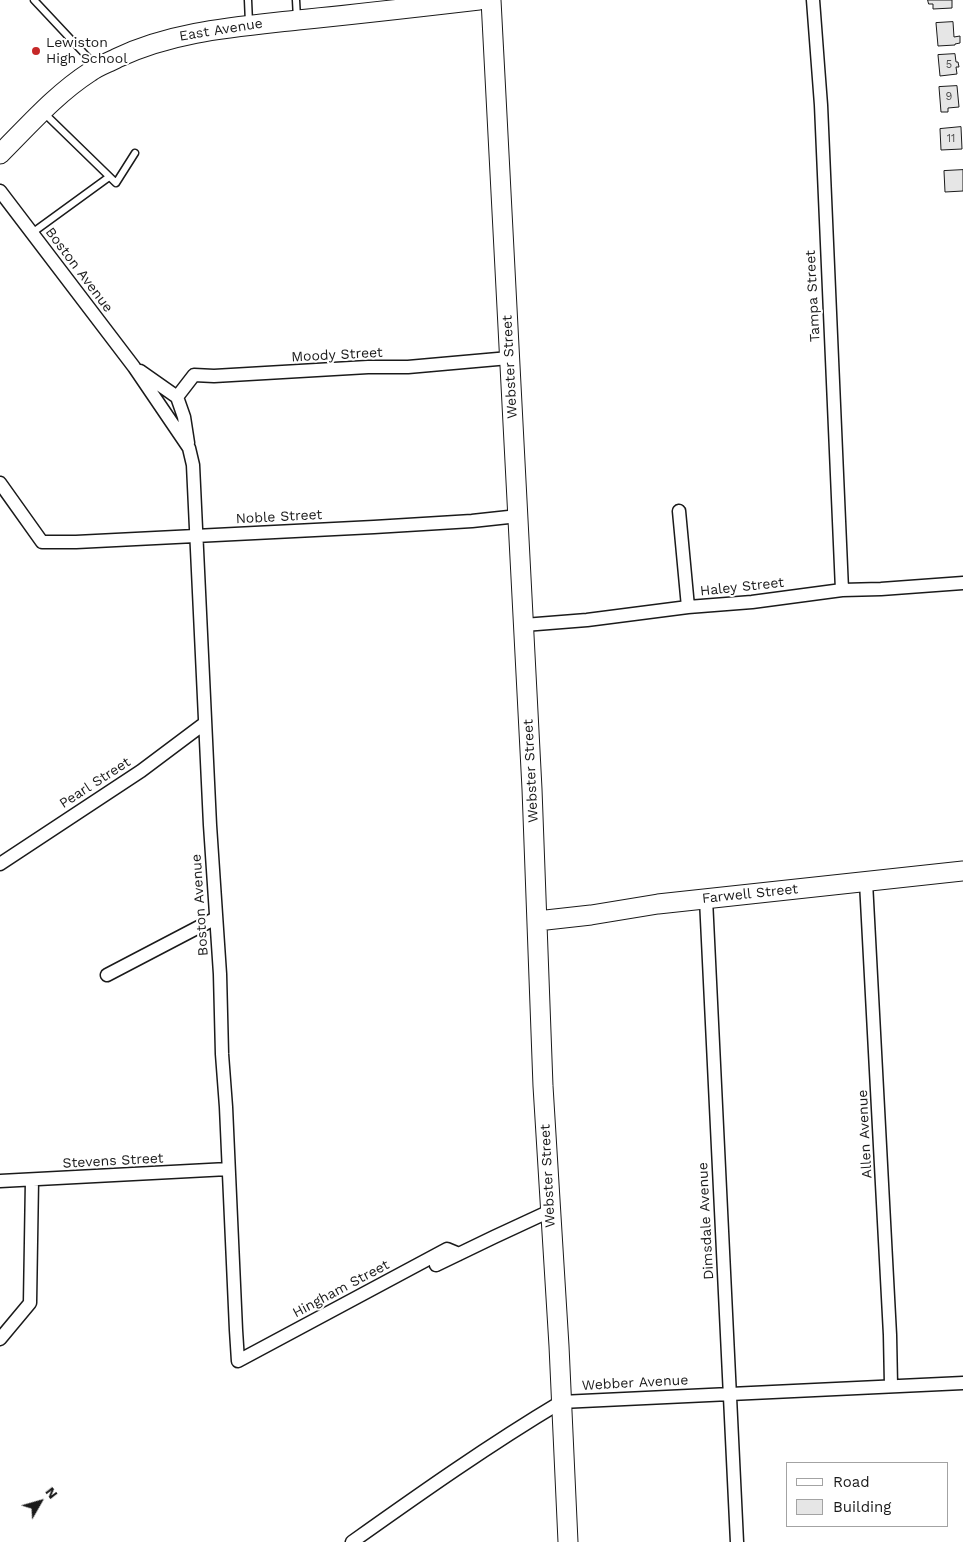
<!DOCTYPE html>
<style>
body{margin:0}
#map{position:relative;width:963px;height:1542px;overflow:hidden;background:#fff;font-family:"Work Sans",sans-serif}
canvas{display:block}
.legend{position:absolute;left:786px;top:1462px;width:162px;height:65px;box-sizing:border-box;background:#fff;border:1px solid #a3a3a3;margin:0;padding:6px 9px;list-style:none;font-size:15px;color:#1a1a1a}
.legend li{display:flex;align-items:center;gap:10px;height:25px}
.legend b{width:25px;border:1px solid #a3a3a3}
.north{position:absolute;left:15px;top:1477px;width:50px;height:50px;-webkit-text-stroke:4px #fff;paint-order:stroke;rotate:52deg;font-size:14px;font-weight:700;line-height:20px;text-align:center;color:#1a1a1a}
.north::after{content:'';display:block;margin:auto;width:18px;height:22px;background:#1a1a1a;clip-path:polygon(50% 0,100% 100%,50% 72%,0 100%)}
</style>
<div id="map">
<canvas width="963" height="1542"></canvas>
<ul class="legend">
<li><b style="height:6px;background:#fff"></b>Road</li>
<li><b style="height:14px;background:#e6e6e6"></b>Building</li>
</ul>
<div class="north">N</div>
</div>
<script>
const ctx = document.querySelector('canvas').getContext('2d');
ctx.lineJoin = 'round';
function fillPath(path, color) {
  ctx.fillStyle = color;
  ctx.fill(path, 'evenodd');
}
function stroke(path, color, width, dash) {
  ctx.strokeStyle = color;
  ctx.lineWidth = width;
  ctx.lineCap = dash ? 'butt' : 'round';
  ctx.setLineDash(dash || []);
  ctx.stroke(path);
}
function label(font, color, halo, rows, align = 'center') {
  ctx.font = font + ' "Work Sans",sans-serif';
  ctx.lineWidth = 4;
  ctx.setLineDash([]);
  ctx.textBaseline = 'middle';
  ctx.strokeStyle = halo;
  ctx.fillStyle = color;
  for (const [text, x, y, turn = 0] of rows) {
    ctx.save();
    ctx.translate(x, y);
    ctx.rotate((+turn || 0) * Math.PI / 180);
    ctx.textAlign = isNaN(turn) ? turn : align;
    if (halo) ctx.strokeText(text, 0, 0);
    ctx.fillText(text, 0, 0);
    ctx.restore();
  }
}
const building = new Path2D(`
 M928,0H952V8L933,9V4H929Z
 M953,22L954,37L960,36V43L955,44V45L938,46L936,23Z
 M955,54L956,62H958L959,67H956L957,74L940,76L938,55Z
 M957,86L959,107L948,108V112H941L939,87Z
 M961,127L962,149L941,150L940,129Z
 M963,170V191L945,192L944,171Z`);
fillPath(building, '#e6e6e6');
stroke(building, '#1a1a1a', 1);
const lane = new Path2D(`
 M34,0L95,65
 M248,0L249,23
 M296,0L297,19
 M43,112L116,183L135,153
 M32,233L109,177`);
const street = new Path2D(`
 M813,0L821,105L842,590
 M0,191L134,367L189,448L193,465L210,825L220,974L222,1054L226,1107L236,1330L238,1361L447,1249L459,1254
 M140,371L177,397L184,417L188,443
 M177,397L194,375L214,376L368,367H408L509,358
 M0,483L42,542H76L374,527L472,521L518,516
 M679,511L688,607
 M524,625L587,620L688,607L752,602L842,590L881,589L963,583
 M0,864L141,771L205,723
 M866,882L890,1335L891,1385
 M706,899C718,1113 725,1328 737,1542
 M107,975L216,918
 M0,1181L228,1169
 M436,1265L494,1237L550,1211
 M0,1339L30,1303L32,1180
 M352,1542C421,1493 489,1445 561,1402L963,1383`);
const secondary = new Path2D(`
 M491,0L532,789L543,1086L559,1346L568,1542
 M0,154C29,125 56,94 90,72C98,66 108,63 117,58C174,31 236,27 298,20C358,14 419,7 479,0
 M537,921L591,915L658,904L963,871`);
stroke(lane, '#1a1a1a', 9);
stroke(street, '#1a1a1a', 15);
stroke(secondary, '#1a1a1a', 21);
stroke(lane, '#fff', 6);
stroke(street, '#fff', 12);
stroke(secondary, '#fff', 19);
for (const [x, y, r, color] of [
 [36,51,5,"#c62828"]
]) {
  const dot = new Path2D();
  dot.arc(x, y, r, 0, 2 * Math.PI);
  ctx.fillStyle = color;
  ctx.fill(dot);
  stroke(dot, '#fff', 2);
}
label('11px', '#4d4d4d', null, [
 ["5",949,65],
 ["9",949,97],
 ["11",951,139]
]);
label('14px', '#1a1a1a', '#fff', [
 ["East Avenue",221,30,-9],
 ["Boston Avenue",79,270,53],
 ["Tampa Street",813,296,-93],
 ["Moody Street",337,355,-3],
 ["Webster Street",510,367,-93],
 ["Noble Street",279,517,-3],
 ["Haley Street",742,587,-6],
 ["Webster Street",531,771,-93],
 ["Pearl Street",95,783,-33],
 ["Farwell Street",750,894,-6],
 ["Boston Avenue",200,905,-94],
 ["Allen Avenue",865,1134,-93],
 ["Stevens Street",113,1161,-3],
 ["Webster Street",548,1176,-93],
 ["Dimsdale Avenue",706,1221,-93],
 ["Hingham Street",341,1289,-28],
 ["Webber Avenue",635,1383,-3]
]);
label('14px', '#1a1a1a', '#fff', [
 ["Lewiston",46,43],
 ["High School",46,59]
], 'left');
</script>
